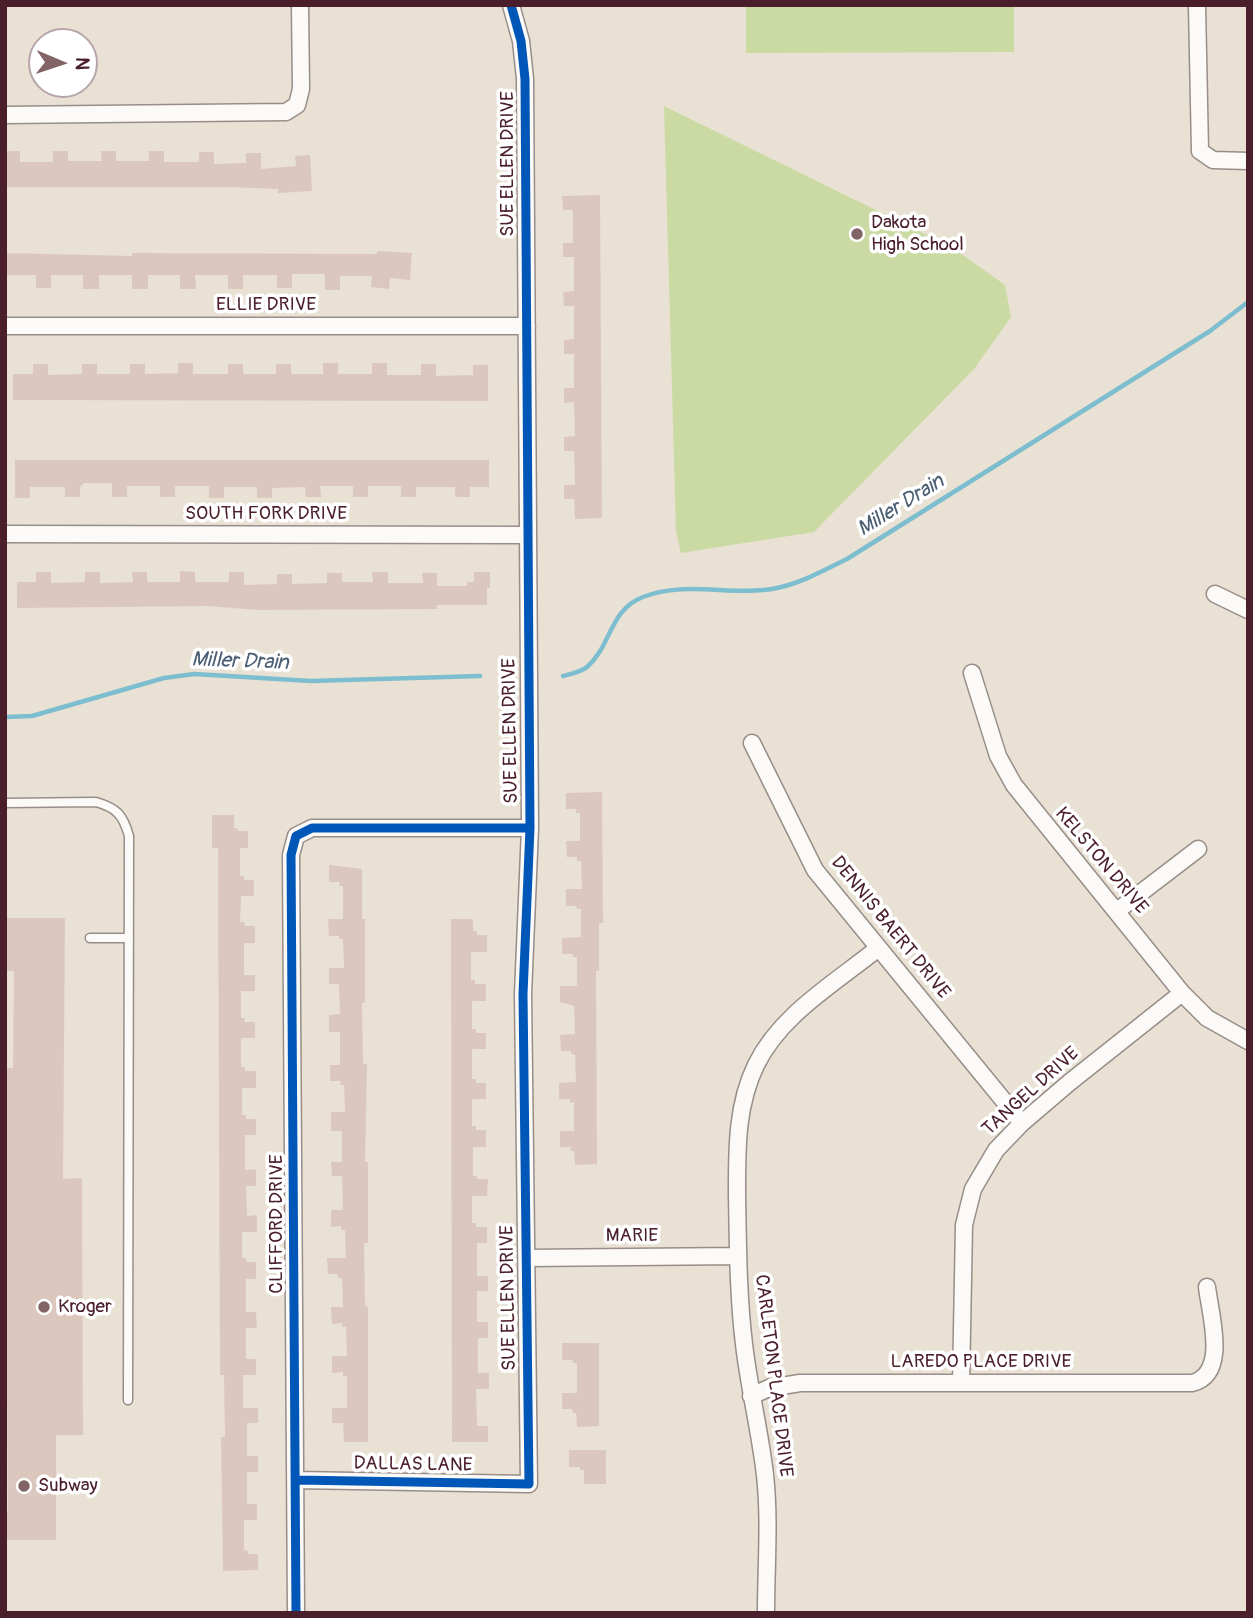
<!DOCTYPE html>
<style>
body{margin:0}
#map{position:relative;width:1253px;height:1618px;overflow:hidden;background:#e9e1d3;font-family:Pangolin,sans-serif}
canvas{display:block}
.frame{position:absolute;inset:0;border:7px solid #4a1f2b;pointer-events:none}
.north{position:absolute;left:28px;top:28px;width:70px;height:70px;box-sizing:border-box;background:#fff;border:2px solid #b7a5aa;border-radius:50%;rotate:92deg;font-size:19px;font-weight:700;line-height:28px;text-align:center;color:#4a1f2b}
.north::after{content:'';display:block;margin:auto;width:24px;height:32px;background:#826366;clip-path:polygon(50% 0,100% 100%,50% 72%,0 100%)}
</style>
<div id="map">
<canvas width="1253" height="1618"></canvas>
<div class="frame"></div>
<div class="north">N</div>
</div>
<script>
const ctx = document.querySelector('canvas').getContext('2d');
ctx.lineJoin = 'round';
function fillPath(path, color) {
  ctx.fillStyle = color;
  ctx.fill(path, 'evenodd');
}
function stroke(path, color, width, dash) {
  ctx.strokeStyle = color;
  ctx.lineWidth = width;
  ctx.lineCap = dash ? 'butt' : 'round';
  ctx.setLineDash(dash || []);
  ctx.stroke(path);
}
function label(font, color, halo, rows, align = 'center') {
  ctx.font = font + ' Pangolin,sans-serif';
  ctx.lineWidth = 7;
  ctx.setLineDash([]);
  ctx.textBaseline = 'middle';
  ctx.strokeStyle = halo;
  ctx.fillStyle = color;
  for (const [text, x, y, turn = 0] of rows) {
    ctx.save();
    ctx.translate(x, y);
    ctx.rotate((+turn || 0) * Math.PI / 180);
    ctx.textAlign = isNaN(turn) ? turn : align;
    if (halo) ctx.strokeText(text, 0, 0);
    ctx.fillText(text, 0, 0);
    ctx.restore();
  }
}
fillPath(new Path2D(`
 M746,5H1014V52L746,53Z
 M664,106L953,248L1005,285L1011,317L974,369L814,532L681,553L676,531Z`), '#cbdaa3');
stroke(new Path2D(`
 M563,676C571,674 581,672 587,667C612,645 609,610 643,597C686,580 733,597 777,588C802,583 824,570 847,559L1210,331L1248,302
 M5,717L32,716L164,678L194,674L311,681L480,676`), '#7dbdd0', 4.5);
fillPath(new Path2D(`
 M5,151H20V162H53V151H68V161H102L101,151H116V161H149V151H164V162H199V152H214V164L246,163V153H261V169L296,166L295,156L310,155L312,191L278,193V189L227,187H5Z
 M600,195L602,518L575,519L574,499H564V485H575L574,451H564V437L575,436L574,402L564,403V388H574V354H564V340L574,339V306H564L563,292L574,291V257H563V243H573V210H563L562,196Z
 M378,251L412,253L410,280L390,278L389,289L371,287L372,276H340V290H325V274H292V288H277V275H243V289H228V275H195L196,289H180V275H148V289H132V275H99V289H83V275H51V288H36V275H5V253L132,256V253L377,254Z
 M178,363H193V374H228V364H243V374H276V364H291V374H323V363H338V374H372V363H387V375H421V364H436V376L473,375V365H488V401L13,400V374H33V364H48V375L82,374V364H97V374H130V364H145V374L178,373Z
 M15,460H489V487H470V497H455V487H416V497H401V486H368V497H353V486H320L321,497H306L305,487L272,488V498H257V487H224V498H209V486H175V497H160V486H127V497H112V483H84L80,487V497H65V487H30V498H15Z
 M180,571L195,572V582H229V572H244V585L277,584V574H292V584L327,583V573H342V582H373L372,572H388V583H423L422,573H437V586H467V582H474V572H490V588H487V605H437V609L257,610L209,606L17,608V582H36V572H51V583L85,582V572H100V583L133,582L132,572H147V582H180Z
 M602,792L603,923H599V971H596L597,1164L575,1165L574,1151H570L571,1147H560V1131H574V1102L570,1103V1099H559V1083L576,1082L575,1054H571V1051H561L560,1035L575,1034L574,1006L560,1002V986H577V957H573V954H562V938L581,937V909H577L576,906H566V889H582L581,861H577V857H567L566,841H580V813H576V809H566V793Z
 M212,815H234V828H237L238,831H248V848H240V876H244V880H254V896H241L240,922H244L245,926H255V943H244V975H255V991H241V1018H245L244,1022H255V1038H241V1067H245V1071H256V1088H242V1115H246V1119H256V1135H245V1170L256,1169V1186H246L247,1216L257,1215V1232H242V1258H246V1262H256V1279H246V1312H256L257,1328H246V1359H256V1375H243V1408H258V1423H247V1456H258V1472H247V1504H257V1520H244V1550L248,1551V1554H258V1570L223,1571L221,1437H225L224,1375H220L218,848H212Z
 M329,865L362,869V919H365V1003H362L363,1064H367L365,1162H368V1243H364L365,1307L368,1306V1442H344L343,1423H332V1408H347V1376H343V1372L332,1373V1356H347L346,1327H342V1323L332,1324L331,1307H343L342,1278H338V1274H328L327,1258H346L345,1230H341V1226L331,1227V1210H343L342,1176H332L331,1162H342V1131H331V1112H345L344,1085H340L341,1081H330V1065H340V1032H329V1015L340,1014L339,984H329V968H344L343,939H339V936H329L328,919H343V886H339L340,882H329Z
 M7,918H65L63,1179L82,1178L83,1435H56V1540H5V1511H8L5,1151L7,1068H13L14,971H7Z
 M451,919H473V931H477V935H487V952H471V980H475V984H486V1001H472V1029H476V1033H486V1049H472V1079H476V1083H486V1099H472V1126H476V1130H486V1147H473V1176H477V1179H488L487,1196H472V1223H476V1227H487V1243H477V1276H488V1291H477V1322H488V1338H478V1373H489V1389H476L477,1426H488V1442H452Z
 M562,1343H599V1426L577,1427L576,1413H573L572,1409H562V1393H577V1363H573V1360H562Z
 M569,1450H606V1484H584V1470H580V1467H569Z`), '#dcc7be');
const lane = new Path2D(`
 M5,803L96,802C117,808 123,815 129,836L128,1400
 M90,938H129`);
const street = new Path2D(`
 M1197,5L1200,151L1213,160L1248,161
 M5,115L286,112L297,105L301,89L300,5
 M5,326H527
 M5,534L528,535
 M1215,594L1248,610
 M972,673L998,756L1014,785L1182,993L1207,1018L1248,1041
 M752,743L815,870L1022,1123
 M1117,911L1198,849
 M527,1258L738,1256
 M961,1383L964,1225L973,1189L996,1150L1022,1123L1070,1082L1182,993
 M751,1396L769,1388L800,1383H1192C1229,1374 1210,1314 1207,1287
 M296,1480L529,1484L523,994L530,828L525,79L521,41L511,5
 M296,1613L291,855L296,836L312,828H530
 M766,1613C766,1567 770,1520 765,1475C760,1431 749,1388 744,1344C738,1295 738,1245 737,1195C737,1151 736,1106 756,1065C780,1015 835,983 877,949`);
stroke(lane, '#988d88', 11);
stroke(street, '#988d88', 19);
stroke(lane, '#fcfaf8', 8);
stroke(street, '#fcfaf8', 16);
stroke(new Path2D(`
 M296,1480L529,1484L523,994L530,828L525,79L521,41L511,5
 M296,1613L291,855L296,836L312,828H530`), '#0057b8', 9);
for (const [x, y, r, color] of [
 [857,234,7,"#826366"],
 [44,1307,7,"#826366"],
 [24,1486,7,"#826366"]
]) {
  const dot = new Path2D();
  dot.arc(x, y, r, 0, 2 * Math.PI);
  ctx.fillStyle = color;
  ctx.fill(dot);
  stroke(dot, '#fff', 2.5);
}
label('19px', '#4a1f2b', '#fff', [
 ["SUE ELLEN DRIVE",508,164,-90],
 ["ELLIE DRIVE",266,305],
 ["SOUTH FORK DRIVE",266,514],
 ["SUE ELLEN DRIVE",511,731,-91],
 ["KELSTON DRIVE",1101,861,50],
 ["DENNIS BAERT DRIVE",890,928,51],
 ["TANGEL DRIVE",1031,1092,-42],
 ["CLIFFORD DRIVE",277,1224,-90],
 ["MARIE",632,1236],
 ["SUE ELLEN DRIVE",509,1298,-91],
 ["LAREDO PLACE DRIVE",981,1362],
 ["CARLETON PLACE DRIVE",773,1376,83],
 ["DALLAS LANE",413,1465,1]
]);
label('19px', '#4a1f2b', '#fff', [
 ["Dakota",871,223],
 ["High School",871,245],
 ["Kroger",58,1307],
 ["Subway",38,1486]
], 'left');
label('italic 21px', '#4c5f74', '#fff', [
 ["Miller Drain",901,506,-32],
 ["Miller Drain",240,662,2]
]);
</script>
